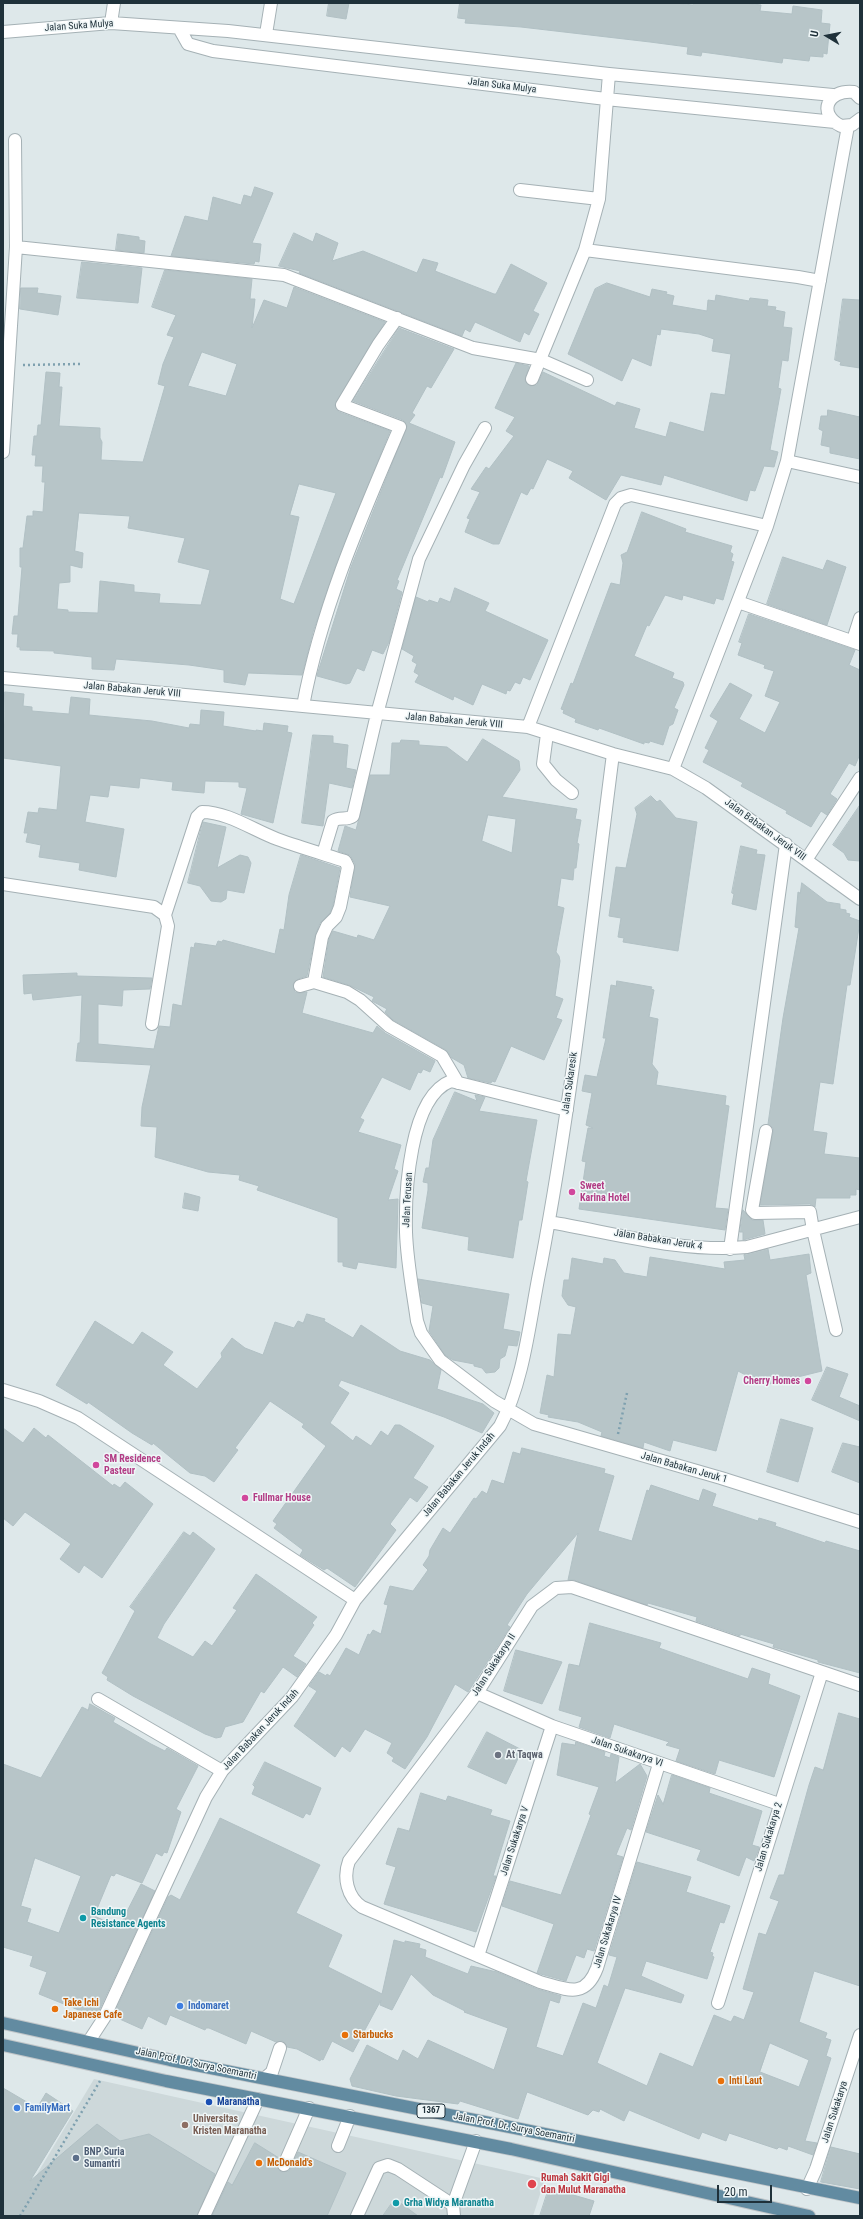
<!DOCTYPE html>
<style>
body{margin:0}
#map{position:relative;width:863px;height:2219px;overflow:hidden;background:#dee8ea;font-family:"Roboto Condensed",sans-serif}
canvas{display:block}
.frame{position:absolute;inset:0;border:4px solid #1f313a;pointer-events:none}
.north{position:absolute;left:807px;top:16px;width:40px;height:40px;-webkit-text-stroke:3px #eff6f7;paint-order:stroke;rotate:280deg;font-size:11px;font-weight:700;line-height:16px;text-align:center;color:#1f313a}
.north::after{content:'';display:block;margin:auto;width:14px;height:18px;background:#1f313a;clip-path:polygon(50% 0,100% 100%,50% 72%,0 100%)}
.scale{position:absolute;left:717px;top:2185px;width:55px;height:18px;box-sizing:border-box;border:2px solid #1f313a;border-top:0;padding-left:5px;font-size:12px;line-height:14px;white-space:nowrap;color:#1f313a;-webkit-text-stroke:3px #eff6f7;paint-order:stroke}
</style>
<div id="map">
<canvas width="863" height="2219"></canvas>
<div class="frame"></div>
<div class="north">U</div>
<div class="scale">20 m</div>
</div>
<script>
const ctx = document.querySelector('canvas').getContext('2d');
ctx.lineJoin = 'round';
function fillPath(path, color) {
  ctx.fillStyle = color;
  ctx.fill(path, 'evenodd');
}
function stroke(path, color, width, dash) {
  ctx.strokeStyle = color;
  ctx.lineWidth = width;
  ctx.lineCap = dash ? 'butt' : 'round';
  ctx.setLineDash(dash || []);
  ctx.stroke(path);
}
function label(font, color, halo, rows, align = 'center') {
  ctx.font = font + ' "Roboto Condensed",sans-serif';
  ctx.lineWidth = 3;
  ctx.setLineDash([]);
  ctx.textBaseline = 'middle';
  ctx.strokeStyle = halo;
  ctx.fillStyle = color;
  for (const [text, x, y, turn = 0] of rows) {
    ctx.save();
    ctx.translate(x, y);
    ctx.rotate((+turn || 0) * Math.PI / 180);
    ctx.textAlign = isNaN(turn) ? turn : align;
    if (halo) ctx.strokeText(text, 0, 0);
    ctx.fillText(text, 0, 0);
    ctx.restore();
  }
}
fillPath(new Path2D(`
 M94,2079L514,2172L545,2179L533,2216H12Z`), '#cdd8da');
const building = new Path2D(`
 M329,3H349L346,19L327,16Z
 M460,3H675L693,5L694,3H745L761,5L760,11L792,14L793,6L822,10L821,23L830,24L827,54L823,53V57L810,56L809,61L783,58L782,63L702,52L701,56L687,54L688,47L650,42L521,27L465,23L466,19L458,18Z
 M255,187L273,193L252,243L261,244L259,262L255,261L254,264L171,256L185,216L208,221L213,197L241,205L244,195L251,197Z
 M294,233L313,242L316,233L338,243L332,261L363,251L417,273L423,259L438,263L435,271L494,294H496L511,264L547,283L533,311L539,314L529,335L524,332L520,342L475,322L470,332L465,329L462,336L299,273L300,271L279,266Z
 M118,234L139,237V240L145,241L144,253L116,250Z
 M82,262L142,268L138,303L77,298Z
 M165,270L252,279L250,299H255L252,328L264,300L287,308L294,287L385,322L335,405L339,412L390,431L337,562L313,632L302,675L248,673L245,685L224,682V670L189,665L116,659L114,670L92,669V657L54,653V651L20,650V647H17L18,634H12L14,616H18L22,567H20V548H23L27,516H33V511L43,512L45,482H42L43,466H35L36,455H32L34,436H37L38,425H41L46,372L60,373L59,387H62L59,426L100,428V438L102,442L101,460L143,462L165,386L158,384L163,364L174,337L167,335L176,315L152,307ZM202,352L237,364L226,396L188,386ZM299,484L336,493L294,604L280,599L299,517L290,515ZM79,513L130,516L128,528L185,538L178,562L210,570L201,605L159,603L160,594L134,592V585L100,581L98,613L68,612V610L57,609L59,583L70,582V565L82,568L83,553L75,551Z
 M607,283L650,297L652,289L667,292L666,294L674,296L672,305L707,311L708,300L715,301L716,295L749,301L750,298L768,300L767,306L776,307L775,310L785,312L783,327L792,328L788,361L782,360L778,388L781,389L770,450L778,452L774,467L764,466L755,491L750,490L747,501L664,475L661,485L621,475L606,500L569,478L573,471L547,459L533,489L531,488L527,495L521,492L499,544H493L465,532L470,519L467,518L480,492L471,489L486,467L489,469L514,436L506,431L515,417L495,408L516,363L529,366L525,380L530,386L537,385L543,372L615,406L617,402L640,409L634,428L666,437L670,422L704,432L711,393L725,395L731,354L712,351L714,339L699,334L661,329L660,335L657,334L651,366L632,358L622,381L568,354L595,289Z
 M21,288H38L37,293L61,296L58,315L20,309Z
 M843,299L860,300V368L840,365L841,362L835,360Z
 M399,328L454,349L431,388L427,386L412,413L415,415L409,423L455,442L442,478L440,477L397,580L399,581L396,589L402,592L389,642L383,654L372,650L364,671L357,668L350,683L346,684L317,676L318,672L351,567L407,426L403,420L353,401Z
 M828,410L860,417V459L830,453V447L821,445L823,431L819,429L821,416H827Z
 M642,512L686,529L685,532L732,546L730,552L733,554L731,561L734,562L723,600L716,598L714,604L683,595L682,600L665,595L649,626L647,625L634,656L674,673L672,678L683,682L684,685L674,708L678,710L673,724L669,726L663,745L650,741L649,743L644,742V744L599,728L598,730L575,722L576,719L563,713L564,710L561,709L571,683L573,684L611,583L620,585L623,563L621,555L627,552Z
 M783,557L823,570L827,560L846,567L827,625L767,604Z
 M455,588L489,603L485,611L548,640L530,680L523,677L520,684L515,682L510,691L507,690L506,694L482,684L473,705L454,696L453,700L415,682L419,675L414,672L417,664L412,661L414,656L402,649L416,597L428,602L429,600L438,603L440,598L450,602Z
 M749,614L855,650L849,665L860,670V754L855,766L849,763L830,794L837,799L827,815L821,811L811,827L786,813L787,811L741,786L743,783L703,762L709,750L705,748L718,721L710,716L730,683L752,695L739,719L765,733L780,702L765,696L774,671L764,668L765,665L738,655L742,643L739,642Z
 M5,692L24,694L23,706L32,707V711L69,714L71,697L90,699L89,715L99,716L152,721L189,728L190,724L200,725L201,710L224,712L223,726L256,731V730L263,731L264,723L288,726L287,732L292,733L273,823L241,814L247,788L239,787V782L205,781L204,793L172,790L173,782L140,778L139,788L110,785L108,797L90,795L85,822L124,829L116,877L79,870L80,863L39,857L41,845L26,842L28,833H24L28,812L38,813L39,808L57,810L61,766L3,758Z
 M313,735L333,736V743L348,745L346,768L356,770L352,788L329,783L323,826L302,823Z
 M483,739L519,761L520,770L502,797L577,809L575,819L581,820L577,843L579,844L576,868H574L573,880L561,878L557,906L564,908L556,952L559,956L560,961L555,996L563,999L556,1018L562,1020L544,1060L511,1046L495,1082L492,1081L491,1083L468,1078L464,1065L452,1058L446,1050L393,1020L385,1012L387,1009L372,1001L374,997L349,985L323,977L329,939L333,931L357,938L358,935L374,940L390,906L350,897L355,864L350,855L338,851L345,826L356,830L370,775H390L392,743H400L401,740L419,741V745L447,747L467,762ZM488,815L516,819L512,853L482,841Z
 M651,796L657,802L660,800L676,818L697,822L678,951L623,942L624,938L618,937L621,918L609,916L616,867L626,868L637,814L635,808Z
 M860,805V861L848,860L844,853L833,845Z
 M203,822L226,827L217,868L240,855L248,857L251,863L244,893L227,890L226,899L221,902L211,901L200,886L188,883Z
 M741,846L757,850L756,854L765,855L756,910L732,904L734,894L732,893Z
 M301,855L340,868L333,905L330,913L320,923L315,936L307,976L298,979L293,984L295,992L299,993L307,992L302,1013L373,1033L377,1026L385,1033L435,1061L430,1072L423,1069L421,1073L418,1072L410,1090L382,1077L360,1118L364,1120L358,1132L401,1145L394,1169L398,1171L388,1200L398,1199L396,1268L358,1262L356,1269L343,1266V1262H338V1218L257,1190L259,1186L239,1180L240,1175L208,1172L155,1157L157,1127L141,1126L142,1107L151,1065L76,1061L78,1043H80L82,995L33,1000L32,993L24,994L23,975L77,973V976L152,978L150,989L123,990L122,1006L98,1004V1044L154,1049L159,1026L170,1027L173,1004L182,1006L191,947L194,948L195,943L216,946L218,941L222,942L223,940L275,954L280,929L284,930L289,895Z
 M802,883L827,902L840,904V909L846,910V913L850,914L849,917L860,921L850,985H847L833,1084L820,1082L813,1131L827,1133L824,1154L860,1158V1190L856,1189V1195H850V1198H816L815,1207L810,1204L760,1205L773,1132V1128L768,1124L783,1018L799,928L795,927L798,892L800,893Z
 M617,981L652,987L651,989L654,990L649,1017L658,1019L652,1064L658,1072L656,1085L726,1096L725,1105L729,1106L715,1208L728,1209L725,1230L579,1209L586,1162L582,1161L588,1128H593L586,1125L592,1093L582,1091L585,1075L597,1077L606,1038H603L611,985L616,986Z
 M455,1092L477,1101L475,1095L485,1097L479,1111L537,1120L526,1181L528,1182L522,1220H519L513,1258L468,1250L469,1237L422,1228L428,1190V1183L423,1182L426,1168H429L433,1140Z
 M185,1193L200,1197L198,1211L183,1208Z
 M743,1210L752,1220H763L765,1234L743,1240V1232H740Z
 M768,1249L770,1260L809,1254L811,1273L806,1275L822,1371L765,1385L738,1371L716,1451L673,1440L670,1451L644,1442L643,1448L601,1436L602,1432L578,1422L548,1417L549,1415L540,1413L547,1375L554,1377L558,1334L571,1335L576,1307L568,1305L562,1296L564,1280H569L572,1258L603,1264L604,1258L615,1260L624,1273L647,1277L650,1257L725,1269L724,1262L745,1260L744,1255Z
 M418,1279L509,1294L503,1329L520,1332L517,1346L508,1345L505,1356L500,1359L499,1368L495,1372L486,1373L482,1368L474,1366V1364L453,1360L445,1355L429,1331L433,1306L422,1303Z
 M307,1314L325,1319L324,1321L353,1338L361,1325L400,1351L430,1360L441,1370L437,1389L483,1404L494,1413L482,1433L444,1417L341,1380L338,1386L349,1393L330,1423L353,1441L356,1436L371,1446L381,1431L388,1436L395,1425H400L434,1446L413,1478L428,1487L417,1502L410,1497L390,1524L396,1530L355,1587L327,1568L324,1570L300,1555L303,1550L274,1528L277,1524L273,1521L326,1446L302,1427L304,1424L270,1401L235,1448L238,1450L214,1482L205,1476L190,1473L153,1443L152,1445L132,1433L88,1402L87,1404L56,1385L95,1321L133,1345L142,1332L173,1352L163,1365L197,1389L222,1357L221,1353L232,1338L245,1348L263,1355L275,1322L294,1328L298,1321L303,1323Z
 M827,1367L848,1374L839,1397L860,1406V1421L812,1400Z
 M781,1419L813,1428L798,1482L767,1472Z
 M3,1428L23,1443L34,1428L46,1438L48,1435L113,1486L114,1484L120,1488L125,1482L153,1504L102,1578L84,1565L79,1573L60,1559L71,1544L25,1512L13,1526L3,1518Z
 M843,1443L860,1447V1483L832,1472Z
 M522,1448L605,1469L604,1473L614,1476L598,1531L632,1541L647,1490L649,1491L651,1485L699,1501L703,1489L716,1494L712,1506L758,1521L759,1518L776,1523L775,1526L825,1543L826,1541L860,1551V1673L818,1662V1660L773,1647L774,1644L740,1634V1636L696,1621L697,1617L648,1603L647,1605L574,1580H568L578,1533L527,1594L507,1625L510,1627L468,1692L455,1684L427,1737L405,1769L392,1761L394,1758L387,1753L392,1743L365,1729L350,1752L342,1746L335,1757L294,1726L317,1691L309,1686L319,1672L326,1676L327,1674L330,1676L346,1648L359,1655L368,1634L370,1635L373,1630L381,1634L388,1605L384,1604L390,1586L413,1591L428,1570L423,1565L429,1556L430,1550L443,1528L450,1533L474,1498L476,1499L482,1491L487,1494L492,1480L504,1484L513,1452L520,1454Z
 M184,1532L190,1536L193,1532L215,1549L164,1624L157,1638L193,1657L205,1641L212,1646L237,1610L233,1608L256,1574L317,1617L312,1623L314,1625L293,1656L306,1664L297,1677L283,1667L264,1693L261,1691L243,1722L225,1727L221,1737L216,1738L205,1734L133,1696L107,1680L108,1677L102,1673L135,1611L130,1607Z
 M590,1623L661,1643L659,1648L748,1679L752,1668L770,1674L768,1684L800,1696L774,1777L719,1760L715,1774L676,1761L680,1749L666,1745L669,1742L614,1724L610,1738L579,1727L582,1717L559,1710L569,1664L579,1666Z
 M516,1650L562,1662L542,1704L504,1691Z
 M90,1704L115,1718L113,1722L151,1744L165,1751L167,1748L198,1766L176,1809L181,1812L167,1853L164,1852L162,1856L156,1853L142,1883L116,1873L114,1876L111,1875L94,1916L119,1927L141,1884L155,1891L96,2017L39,1994L47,1972L30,1966L33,1956L3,1947V1764L41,1778L82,1707L88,1710ZM35,1858L81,1876L59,1933L27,1922L31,1909L21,1906Z
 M839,1713L860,1719V1986L814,1971L799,2022L827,2033L825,2038L831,2040L826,2056L831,2058L805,2141L817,2143L813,2155L788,2146L787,2150L779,2147L777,2149L729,2133L726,2141L702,2132L699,2139L629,2110L624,2121L600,2109L599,2112L593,2110L588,2115L527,2092L518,2119L460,2101L458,2104L396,2096L352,2086L350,2079L367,2045L398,2061L403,2050L418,2059L428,2040L494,2070L508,2028L464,2012L465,2011L433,1995L411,1974L392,2010L380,2005L381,2000L353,2052L332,2041L323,2060L321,2059L320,2061L297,2049L287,2047L283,2041L276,2042L251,2031L246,2044L209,2028H206L205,2030L170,2015L166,2025L148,2016L142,2029L113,2016L168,1897L171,1895L180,1900L220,1818L320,1865L296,1913L342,1935L328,1967L382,1994L394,1940L405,1943V1941L420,1944L419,1948L426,1950L425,1957L468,1974L471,1966L497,1972L537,1989L561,1996L559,2003L550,2000L536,2047L563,2056L583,2003L596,2008L604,1985L608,1987L617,1957L609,1955L637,1862L691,1877L686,1892L730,1906L724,1923L720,1922L710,1952L713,1953L712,1956L714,1957L707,1979L646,1961L641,1976L684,1995L681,2003L625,1988L597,2063L647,2086L660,2053L693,2067L714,2015L731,2022L734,2016L744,2020L754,1992L743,1989L759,1933L766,1935L779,1901L770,1898L779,1875H784L809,1785L815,1767L823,1770ZM770,2043L809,2060L799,2087L760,2072Z
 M487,1732L522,1750L506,1784L468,1767Z
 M576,1742L605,1752L604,1756L610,1758L611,1754L619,1757L615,1783L640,1764L647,1776L631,1830L627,1828L616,1855L623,1857L594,1951L587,1949L584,1958L576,1955L566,1981L537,1973L554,1924L502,1906L510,1881L561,1895L591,1815L589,1814L599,1787L557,1775L562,1743L575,1745Z
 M265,1762L321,1788L310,1815L306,1813L303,1818L252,1794L255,1787L253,1785Z
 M672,1775L710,1788L709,1793L762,1811L752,1845L759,1847L758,1851L754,1861L746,1857L739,1876L697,1860L701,1850L646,1832L658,1795L663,1804Z
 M421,1793L446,1801L448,1796L492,1810L490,1815L510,1821L493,1876H496L476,1932L384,1904L396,1867L386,1864L398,1828L409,1831Z
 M3,2088L37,2108L46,2093L73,2111L30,2181L97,2124L120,2141L149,2134L215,2174L197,2216H3Z
 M255,2143L279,2158L277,2166L281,2172L289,2171L298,2152L346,2173L327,2216H212L228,2182L232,2185Z
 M831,2147L860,2154V2189L821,2182Z
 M549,2188L594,2201L589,2216H540Z
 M395,2199L418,2216H383Z`);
fillPath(building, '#b7c5c8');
stroke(building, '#b1c0c4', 1);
const minor = new Path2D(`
 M111,23L114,3
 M179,28L188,44L213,51L606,99L835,122
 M3,32L111,23L228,31L609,74L833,95
 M266,34L271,3
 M860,98L854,92C827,89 817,114 841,126L852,125L860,119
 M520,190L599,199
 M16,247L284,275L473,348L541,360L587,380
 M585,250L798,277L820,281
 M532,379L585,250L599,199L609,74
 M3,452L16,247L15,140
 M787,461L860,477
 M738,602L860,644
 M853,640L860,618
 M3,678L528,727L613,754L673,769L706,788L860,899
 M303,706C321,609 361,518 400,427L342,405L378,345L397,318
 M528,727L615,504L621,498L631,495L767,526
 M547,734L543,764L556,780L572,793
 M673,769L767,526L787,461L848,126
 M323,854L333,821C340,816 346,821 353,816L377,714L419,559L464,465L485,428
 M806,860L860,778
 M3,884L154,907L165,915L168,926L152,1024
 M165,915L197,817L202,812C228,812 253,830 277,839C299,847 323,854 345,861L348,867L340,907L336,917L327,926L322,937L314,982L347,992L360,1000L389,1026L442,1056L458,1083
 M300,986L314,982
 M567,1110L451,1081C409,1097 405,1194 406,1232C407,1262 413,1292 417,1321L421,1333L440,1360L494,1401L534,1424L721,1478L860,1522
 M766,1131L752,1210L755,1213L810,1212L813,1230L836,1330
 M549,1222C614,1233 681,1253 747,1247L860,1217
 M730,1249L786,844
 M3,1390L39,1401L78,1418L355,1600
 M477,1693L552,1726L779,1804
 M98,1699L222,1771
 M659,1764L597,1968C585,2000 566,1989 540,1982L362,1907C347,1897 343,1877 349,1861L477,1693L532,1606L556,1588L572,1587L860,1685
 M478,1956L552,1726
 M718,2003L822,1672
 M89,2041L104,2018L206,1797L222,1771L292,1697L336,1635L355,1600L500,1426C525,1379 530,1316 541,1264C573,1095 591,924 613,754
 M265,2078L272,2072L280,2048
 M338,2146L350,2116
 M284,2165L309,2108
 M807,2189L816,2169L860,2035
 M204,2216L258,2099
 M357,2216L379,2168L388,2165L398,2169L453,2205
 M454,2216L453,2205L476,2141`);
const major = new Path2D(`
 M3,2023L170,2060L515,2128L860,2198
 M3,2045L166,2081L511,2149L809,2216`);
stroke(minor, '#a5b1b5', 14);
stroke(major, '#c0c5c8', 14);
stroke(new Path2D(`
 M23,365L80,364
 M618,1434L627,1393
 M20,2216L100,2081`), '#7ea0af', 2.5, [2, 3]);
stroke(minor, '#fff', 12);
stroke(major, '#628ba1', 12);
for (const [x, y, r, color] of [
 [572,1192,4,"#d1479c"],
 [808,1381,4,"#d1479c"],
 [96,1465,4,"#d1479c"],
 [245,1498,4,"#d1479c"],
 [498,1755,4,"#6b7280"],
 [83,1918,4,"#0f9aa8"],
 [180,2006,4,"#3f7fe0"],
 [55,2009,4,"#e8710a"],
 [345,2035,4,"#e8710a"],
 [721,2081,4,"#e8710a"],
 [209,2102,4,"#1a4fb4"],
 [17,2108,4,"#3f7fe0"],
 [185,2125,4,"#8d6e63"],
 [76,2158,4,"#5c6f8a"],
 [259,2163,4,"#e8710a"],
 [532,2184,5,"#e0444e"],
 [396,2203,4,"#0f9aa8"]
]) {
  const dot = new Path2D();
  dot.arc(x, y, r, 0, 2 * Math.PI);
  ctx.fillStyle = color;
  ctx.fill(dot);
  stroke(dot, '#eff6f7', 1.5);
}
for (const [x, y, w] of [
 [431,2111,28]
]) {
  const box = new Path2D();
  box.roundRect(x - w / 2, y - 7, w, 14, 3);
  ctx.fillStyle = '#eff6f7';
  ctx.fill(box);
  stroke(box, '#1f313a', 1);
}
label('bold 9px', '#1f313a', null, [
 ["1367",431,2111]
]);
label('10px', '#1f313a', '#eff6f7', [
 ["Jalan Suka Mulya",79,26,-4],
 ["Jalan Suka Mulya",502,86,7],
 ["Jalan Babakan Jeruk VIII",132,690,5],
 ["Jalan Babakan Jeruk VIII",454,721,5],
 ["Jalan Babakan Jeruk VIII",765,830,36],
 ["Jalan Sukaresik",570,1083,-82],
 ["Jalan Terusan",408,1200,-87],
 ["Jalan Babakan Jeruk 4",658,1240,9],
 ["Jalan Babakan Jeruk 1",684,1468,16],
 ["Jalan Babakan Jeruk Indah",459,1475,-50],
 ["Jalan Sukakarya II",494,1665,-57],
 ["Jalan Babakan Jeruk Indah",261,1730,-47],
 ["Jalan Sukakarya VI",627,1752,19],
 ["Jalan Sukakarya 2",769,1837,-73],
 ["Jalan Sukakarya V",515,1841,-72],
 ["Jalan Sukakarya IV",608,1932,-73],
 ["Jalan Prof. Dr. Surya Soemantri",196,2064,12],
 ["Jalan Sukakarya",835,2112,-72],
 ["Jalan Prof. Dr. Surya Soemantri",514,2128,11]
]);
label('bold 10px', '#b23c85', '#eff6f7', [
 ["Sweet",580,1186],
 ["Karina Hotel",580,1198],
 ["Cherry Homes",800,1381,"right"],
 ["SM Residence",104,1459],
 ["Pasteur",104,1471],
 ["Fullmar House",253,1498]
], 'left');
label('bold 10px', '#5b616d', '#eff6f7', [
 ["At Taqwa",506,1755]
], 'left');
label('bold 10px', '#0d838f', '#eff6f7', [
 ["Bandung",91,1912],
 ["Resistance Agents",91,1924],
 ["Grha Widya Maranatha",404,2203]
], 'left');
label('bold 10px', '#c56008', '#eff6f7', [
 ["Take Ichi",63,2003],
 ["Japanese Cafe",63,2015],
 ["Starbucks",353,2035],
 ["Inti Laut",729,2081],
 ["McDonald's",267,2163]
], 'left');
label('bold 10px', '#366cbe', '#eff6f7', [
 ["Indomaret",188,2006],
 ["FamilyMart",25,2108]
], 'left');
label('bold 10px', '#164399', '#eff6f7', [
 ["Maranatha",217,2102]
], 'left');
label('bold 10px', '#785e54', '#eff6f7', [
 ["Universitas",193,2119],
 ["Kristen Maranatha",193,2131]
], 'left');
label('bold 10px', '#4e5e75', '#eff6f7', [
 ["BNP Suria",84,2152],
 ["Sumantri",84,2164]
], 'left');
label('bold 10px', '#be3a42', '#eff6f7', [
 ["Rumah Sakit Gigi",541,2178],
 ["dan Mulut Maranatha",541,2190]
], 'left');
</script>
